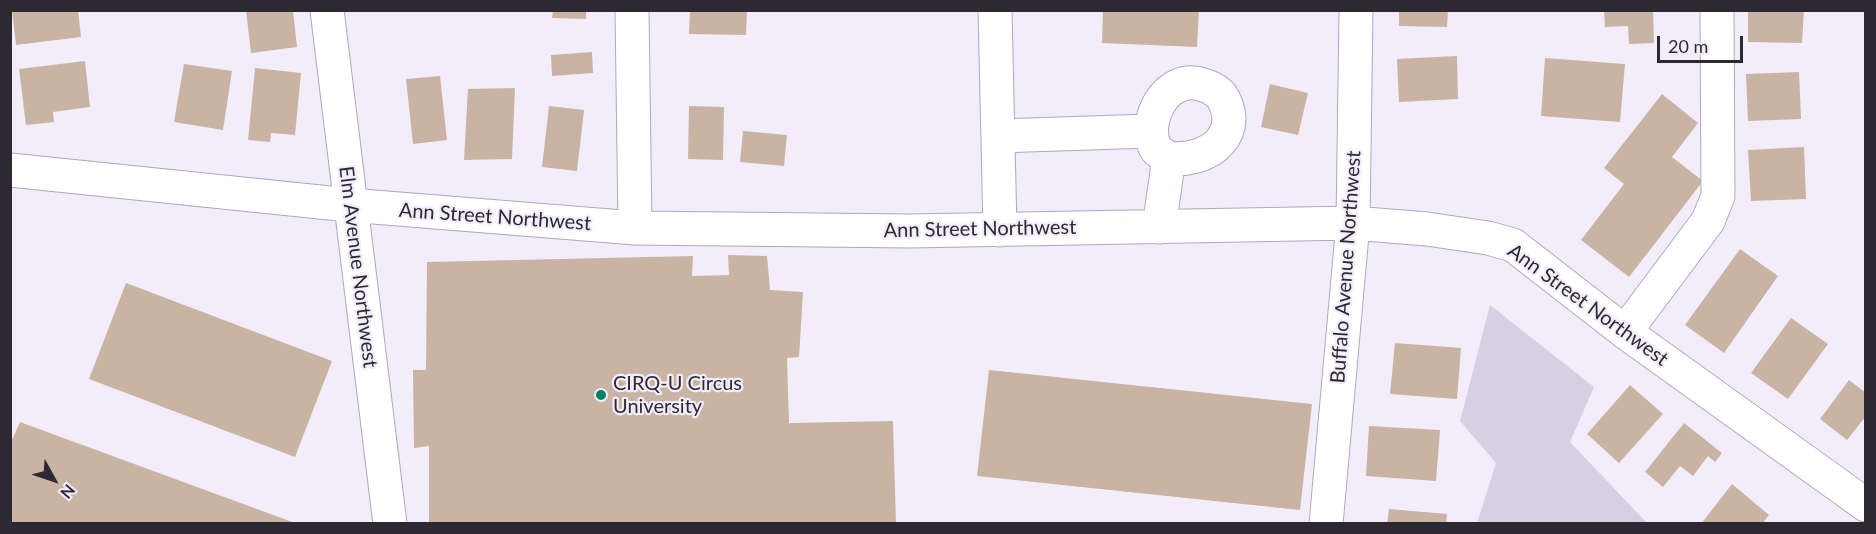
<!DOCTYPE html>
<style>
body{margin:0}
#map{position:relative;width:1876px;height:534px;overflow:hidden;background:#f3edfb;font-family:Lato,sans-serif}
canvas{display:block}
.frame{position:absolute;inset:0;border:12px solid #2d2932;pointer-events:none}
.north{position:absolute;left:24px;top:450px;width:60px;height:60px;-webkit-text-stroke:4px #f3edfb;paint-order:stroke;rotate:130deg;font-size:16px;font-weight:700;line-height:24px;text-align:center;color:#2d2932}
.north::after{content:'';display:block;margin:auto;width:21px;height:27px;background:#2d2932;clip-path:polygon(50% 0,100% 100%,50% 72%,0 100%)}
.scale{position:absolute;left:1657px;top:36px;width:86px;height:27px;box-sizing:border-box;border:3px solid #2d2932;border-top:0;padding-left:8px;font-size:18px;line-height:21px;white-space:nowrap;color:#2d2932;-webkit-text-stroke:4px #f3edfb;paint-order:stroke}
</style>
<div id="map">
<canvas width="1876" height="534"></canvas>
<div class="frame"></div>
<div class="north">N</div>
<div class="scale">20 m</div>
</div>
<script>
const ctx = document.querySelector('canvas').getContext('2d');
ctx.lineJoin = 'round';
function fillPath(path, color) {
  ctx.fillStyle = color;
  ctx.fill(path, 'evenodd');
}
function stroke(path, color, width, dash) {
  ctx.strokeStyle = color;
  ctx.lineWidth = width;
  ctx.lineCap = dash ? 'butt' : 'round';
  ctx.setLineDash(dash || []);
  ctx.stroke(path);
}
function label(font, color, halo, rows, align = 'center') {
  ctx.font = font + ' Lato,sans-serif';
  ctx.lineWidth = 4.5;
  ctx.setLineDash([]);
  ctx.textBaseline = 'middle';
  ctx.strokeStyle = halo;
  ctx.fillStyle = color;
  for (const [text, x, y, turn = 0] of rows) {
    ctx.save();
    ctx.translate(x, y);
    ctx.rotate((+turn || 0) * Math.PI / 180);
    ctx.textAlign = isNaN(turn) ? turn : align;
    if (halo) ctx.strokeText(text, 0, 0);
    ctx.fillText(text, 0, 0);
    ctx.restore();
  }
}
fillPath(new Path2D(`
 M1490,305L1594,387L1570,442L1647,523H1477L1496,463L1460,421Z`), '#d7cfe2');
fillPath(new Path2D(`
 M12,10H78L81,37L16,45Z
 M246,10H293L297,47L251,53Z
 M553,10H586V19L552,18Z
 M690,10H747L746,35L689,34Z
 M1103,10H1199L1197,47L1102,43Z
 M1399,10H1448L1447,27L1399,26Z
 M1604,10H1653L1654,43L1629,44L1628,26L1605,27Z
 M1748,10H1804L1802,43L1748,42Z
 M592,52L593,73L552,76L551,55Z
 M1457,56L1458,99L1399,102L1397,59Z
 M1545,58L1625,64L1620,122L1541,116Z
 M85,61L90,107L53,112L54,122L26,125L19,69Z
 M184,64L232,71L223,130L174,122Z
 M255,68L301,73L295,135L271,133L270,142L248,140Z
 M1799,72L1801,119L1748,121L1746,74Z
 M440,76L447,140L413,144L406,79Z
 M1270,84L1308,93L1298,135L1261,127Z
 M515,88L512,159L464,160L468,89Z
 M1662,94L1698,123L1672,157L1703,181L1629,277L1581,240L1624,184L1604,168Z
 M549,106L584,110L577,171L542,167Z
 M689,106L724,107L723,160L688,159Z
 M743,131L787,135L784,166L740,162Z
 M1804,147L1806,199L1751,201L1748,150Z
 M1740,249L1778,276L1724,353L1685,325Z
 M728,255L767,256L770,290L803,292L799,357L787,358L789,423L893,421L896,524L429,523V446L414,448L413,370H426L427,262L693,256L692,276L729,275Z
 M126,283L332,361L295,457L89,379Z
 M1791,318L1828,344L1788,399L1751,373Z
 M1395,343L1461,348L1457,399L1390,394Z
 M989,370L1312,404L1300,510L977,476Z
 M1849,380L1866,393V416L1847,440L1820,419Z
 M1630,385L1663,414L1619,463L1587,434Z
 M20,422L295,523V524H10V444Z
 M1684,423L1722,453L1715,462L1708,456L1693,476L1680,466L1663,487L1645,472Z
 M1369,426L1440,430L1436,481L1366,476Z
 M1732,484L1769,515L1762,524H1701Z
 M1389,509L1447,514L1446,524H1387Z`), '#c9b3a3');
const minor = new Path2D(`
 M327,10L390,524
 M632,10L635,228
 M995,10L1000,230
 M998,136L1150,131
 M10,170L349,205L635,228L910,231L1353,223L1427,229L1488,238L1513,245L1625,332L1866,505
 M1159,227L1169,158C1203,163 1243,139 1224,100C1218,87 1193,79 1180,85C1158,93 1145,126 1155,147C1157,152 1164,155 1169,158
 M1625,332L1708,221L1718,196L1717,10
 M1326,524L1353,223L1356,10`);
stroke(minor, '#b0a6bd', 35);
stroke(minor, '#fff', 33);
for (const [x, y, r, color] of [
 [601,395,6,"#028263"]
]) {
  const dot = new Path2D();
  dot.arc(x, y, r, 0, 2 * Math.PI);
  ctx.fillStyle = color;
  ctx.fill(dot);
  stroke(dot, '#f3edfb', 2);
}
label('20px', '#2d2932', '#f3edfb', [
 ["Ann Street Northwest",495,217,4],
 ["Ann Street Northwest",980,229,-1],
 ["Elm Avenue Northwest",358,267,83],
 ["Buffalo Avenue Northwest",1346,267,-86],
 ["Ann Street Northwest",1588,305,36]
]);
label('20px', '#2d2932', '#f3edfb', [
 ["CIRQ-U Circus",613,384],
 ["University",613,407]
], 'left');
</script>
